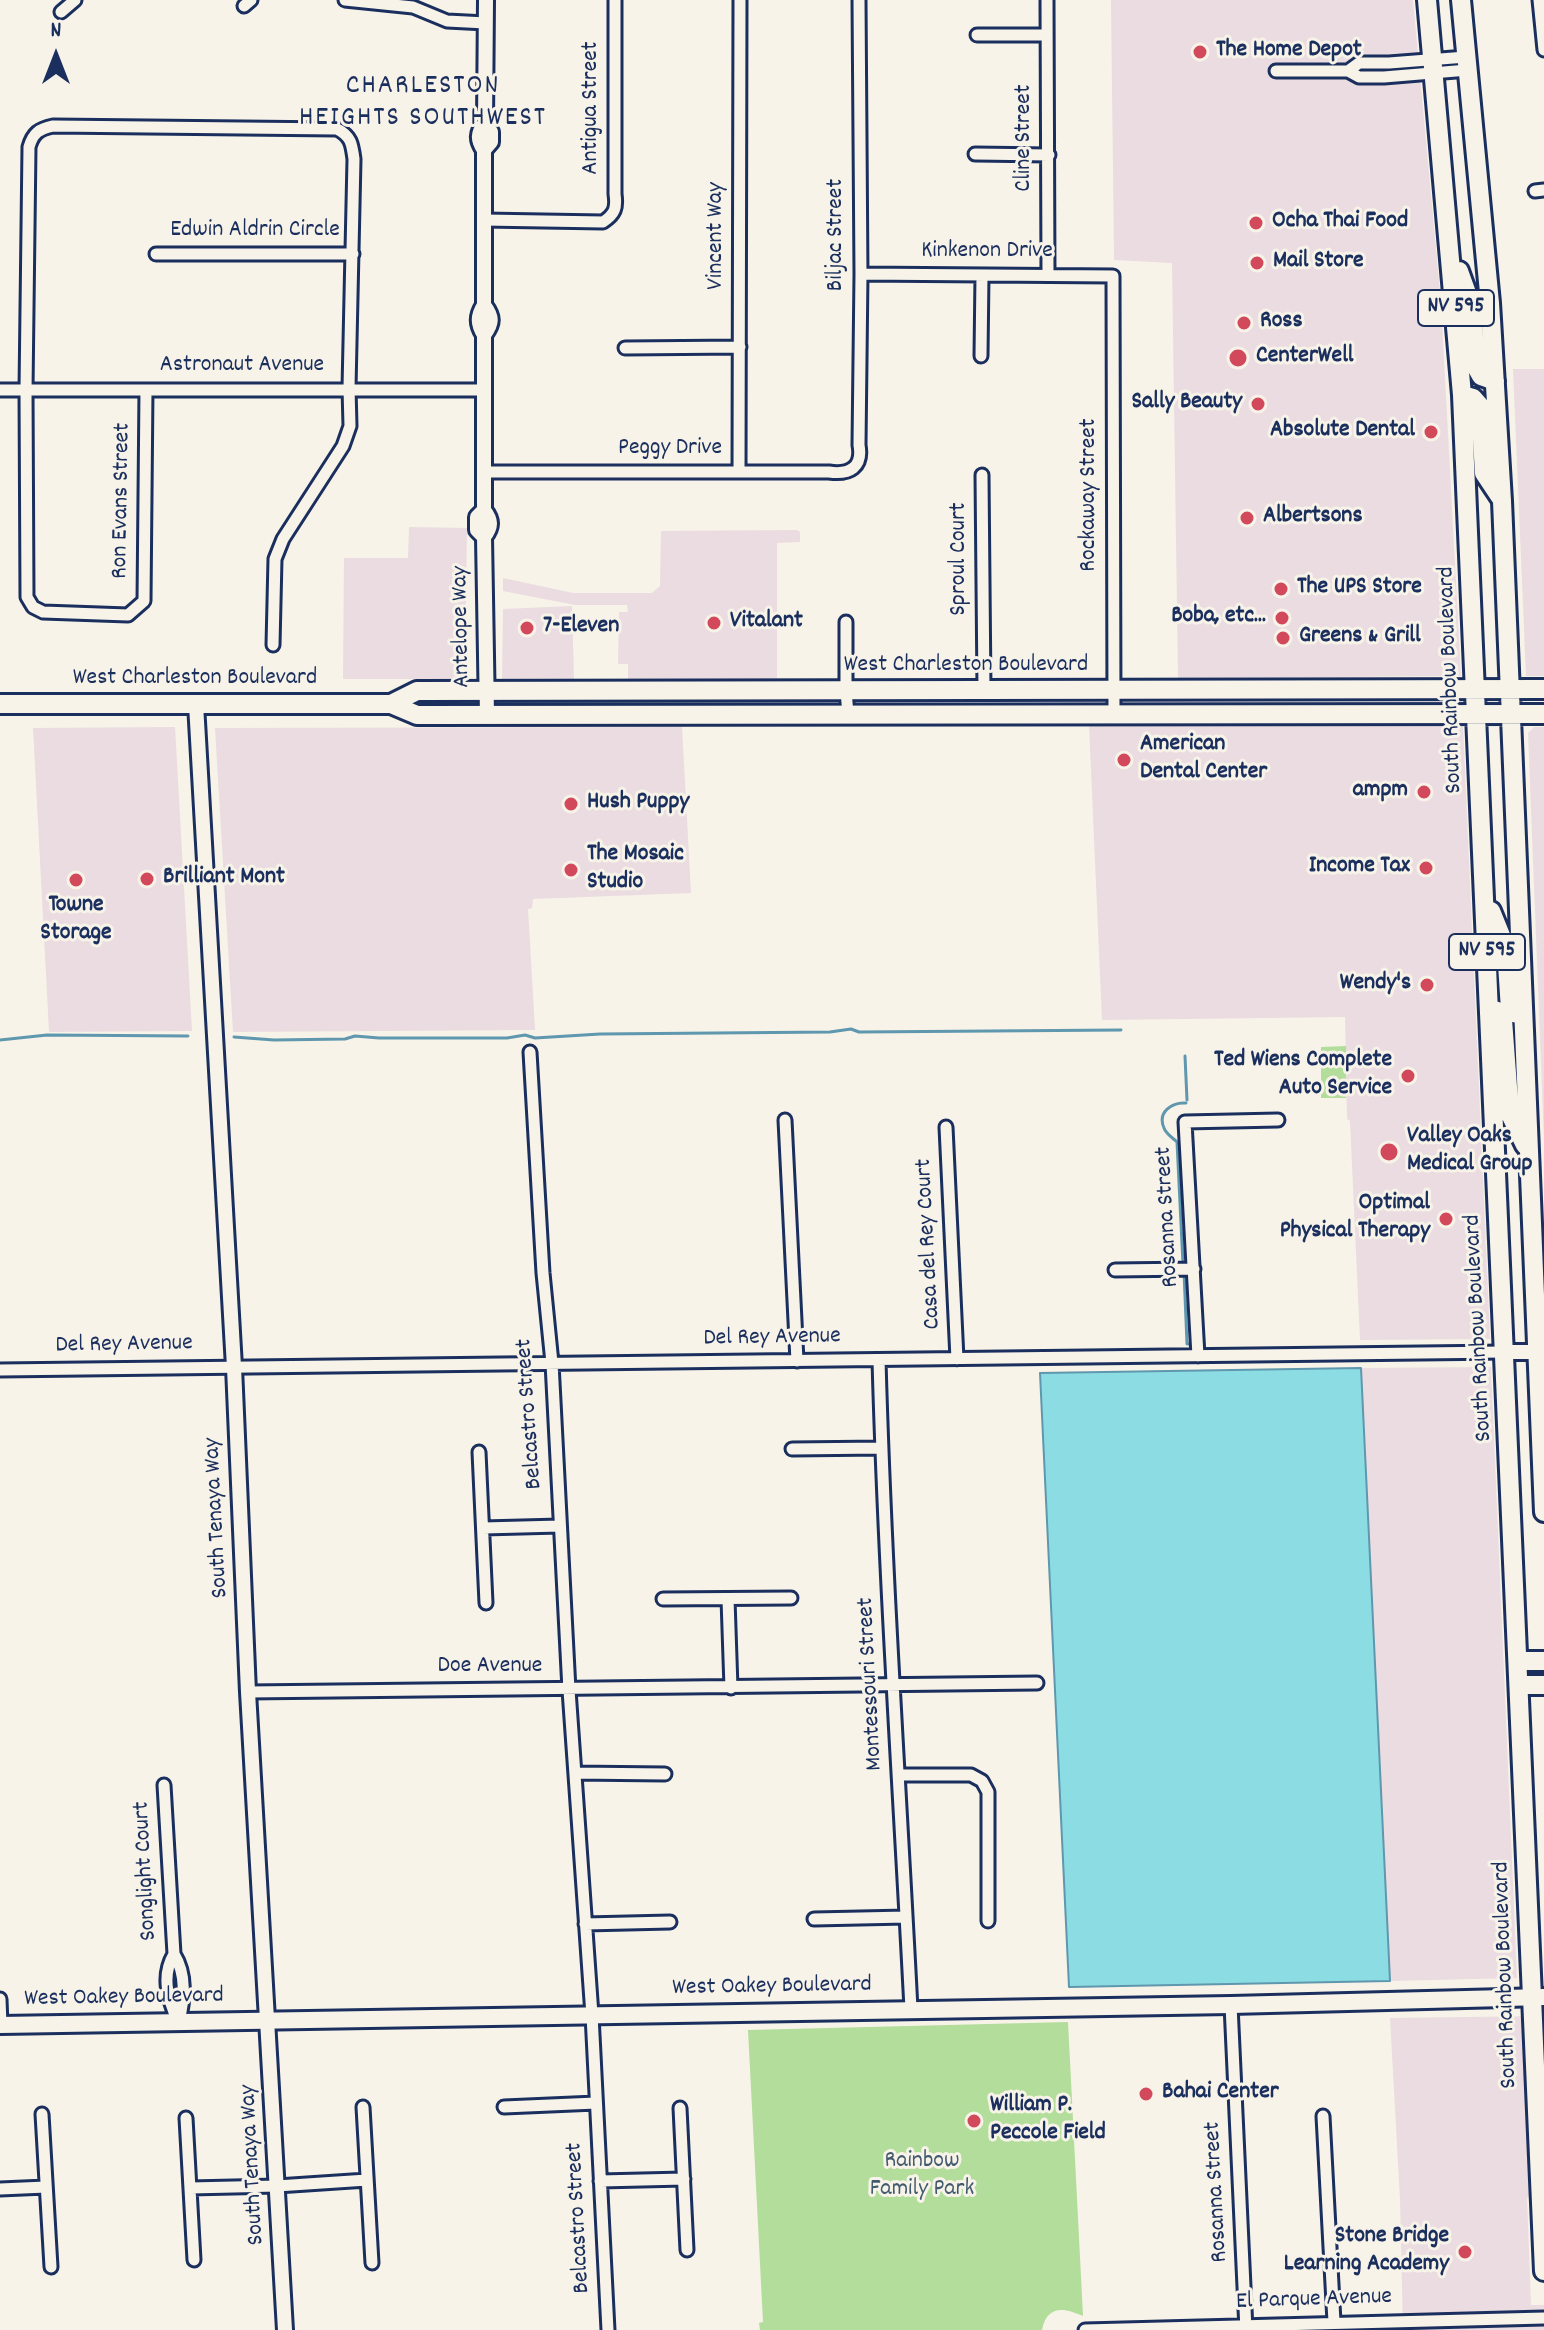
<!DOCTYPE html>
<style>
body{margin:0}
#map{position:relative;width:1544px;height:2330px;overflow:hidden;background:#f7f3e8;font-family:Dekko,sans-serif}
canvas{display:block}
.north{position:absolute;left:16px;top:16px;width:80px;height:80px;-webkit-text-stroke:6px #f7f3e8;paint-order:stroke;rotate:0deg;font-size:22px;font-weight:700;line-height:32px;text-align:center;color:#1b2f5e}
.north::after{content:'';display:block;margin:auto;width:28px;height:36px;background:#1b2f5e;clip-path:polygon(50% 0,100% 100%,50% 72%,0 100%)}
</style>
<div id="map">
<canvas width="1544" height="2330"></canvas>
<div class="north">N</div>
</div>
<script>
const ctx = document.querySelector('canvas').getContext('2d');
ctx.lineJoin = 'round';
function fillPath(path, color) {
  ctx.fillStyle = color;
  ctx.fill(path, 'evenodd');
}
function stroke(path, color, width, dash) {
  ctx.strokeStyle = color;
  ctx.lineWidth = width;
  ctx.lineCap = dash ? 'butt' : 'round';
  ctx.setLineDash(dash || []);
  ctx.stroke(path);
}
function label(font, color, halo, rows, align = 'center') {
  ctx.font = font + ' Dekko,sans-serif';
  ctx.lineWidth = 6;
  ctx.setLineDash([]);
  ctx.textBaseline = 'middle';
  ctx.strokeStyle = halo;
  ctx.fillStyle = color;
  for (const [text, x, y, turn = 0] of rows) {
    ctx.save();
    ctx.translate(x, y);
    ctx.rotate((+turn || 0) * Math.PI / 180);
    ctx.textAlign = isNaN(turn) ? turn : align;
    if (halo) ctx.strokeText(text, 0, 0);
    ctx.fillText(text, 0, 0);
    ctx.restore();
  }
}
fillPath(new Path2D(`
 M1111,0H1413L1441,303L1461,676L1178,678L1172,263L1114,260Z
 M1513,369H1544V676H1526Z
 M409,527L467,528L465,669L462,675L457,679H343L344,558H408Z
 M797,530L800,532V542L777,543V679H628V664H618L619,612H628L627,605H575L503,591V578L573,593H652L660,586L661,531Z
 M572,606L574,679L502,680L503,609Z
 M1089,725H1463L1490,1339L1360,1340L1350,1121L1347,1119L1345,1017L1102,1020Z
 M175,727L192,1031L49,1032L33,728Z
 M682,727L691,893L533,899L532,908L528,909L535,1030L233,1032L215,728Z
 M1534,727H1544V1141L1528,733Z
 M1491,1367L1517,1978L1390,1981L1361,1368Z
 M1544,2016V2196L1527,2197L1531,2305H1544V2330H1403L1400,2199L1390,2018Z`), '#eadce0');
fillPath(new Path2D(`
 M1346,1046V1098H1321V1047Z
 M1068,2022L1083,2316C1065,2308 1047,2304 1042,2330H760L759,2323L763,2322L748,2030Z`), '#b2dd9a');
const water = new Path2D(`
 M1361,1368L1390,1981L1069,1987L1040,1373Z`);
fillPath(water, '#8cdde3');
stroke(water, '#5f97ae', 2);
stroke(new Path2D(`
 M234,1037L274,1040L345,1039L355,1036L379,1038H507L525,1035L535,1038L600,1034L830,1032L851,1029L859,1032L1121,1030
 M0,1040L47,1035L188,1036
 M1185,1056L1187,1100
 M1183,1264L1177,1142C1173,1138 1166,1134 1164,1128C1157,1112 1172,1102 1186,1103
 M1184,1272L1187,1344H1191V1348`), '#5f97ae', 3);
const minor = new Path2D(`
 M345,0L413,7L447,21L486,23
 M1047,0L1048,275
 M1539,0L1544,50
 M244,6L251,0
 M61,12L75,0
 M977,35H1047
 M1276,71H1348L1359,77H1384L1468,70
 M1348,71L1359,63H1389L1466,57
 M975,154L1049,155
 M1535,191L1544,190
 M484,220L603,222C615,214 617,208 615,194V0
 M156,254H353
 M861,274L1113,276L1114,713
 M625,348L740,347
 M981,356L982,275
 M0,390H484
 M146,390L144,601L128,615L43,612L33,607L27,597L26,390L29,147C33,133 39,129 53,126L337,129C351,136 352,144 354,159L349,388L350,426L343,446L283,539L275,559L273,645
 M484,472H829C850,475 863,467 859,445L861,274L859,0
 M739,472L740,0
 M982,475L984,690
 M846,622V691L848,714
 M530,1052L543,1273L552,1363L569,1690L592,2015L608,2330
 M785,1120L797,1361
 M946,1127L957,1359
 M1115,1270L1194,1269
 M1198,1356L1185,1122L1278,1120
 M879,1360C885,1577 900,1793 911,2009
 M0,1370L1504,1352
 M792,1449L881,1448
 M479,1452L486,1603
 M483,1528L560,1526
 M663,1599L791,1598
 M728,1599L731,1688
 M248,1692L1037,1683
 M575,1773L665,1774
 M900,1775H971L982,1781L988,1792V1921
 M164,1785L174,1954C187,1975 184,1999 179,2022
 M814,1919L906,1917
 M585,1924L670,1922
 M174,1954C161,1976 168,1999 178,2022
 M0,1999L1,2025
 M1231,2005L1246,2330
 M363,2107L372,2263
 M504,2107L596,2103
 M680,2108L687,2250
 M42,2114L51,2267
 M1323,2116L1334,2322
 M186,2118L194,2260
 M600,2181L684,2179
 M190,2188L277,2186L367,2180
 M0,2189L46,2187
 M1085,2330L1544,2318`);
const tertiary = new Path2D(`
 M484,150L491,142V132L485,123L486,0
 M484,335C493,323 493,317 484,305
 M484,510L477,517V530L484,537L487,715
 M484,537C492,527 492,520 484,510V335C477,324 477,316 484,305V150C477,140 477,133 485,123
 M196,704L234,1367L248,1692L285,2330
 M1504,1352H1544`);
const secondary = new Path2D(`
 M0,2025L1231,2005L1544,1997`);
const primary = new Path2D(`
 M1427,0L1462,395L1544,2271
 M1461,0L1490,303L1502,501L1544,1512
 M1459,271L1472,307L1476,367L1481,376L1495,381
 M1462,395L1473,398L1480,406L1484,473L1500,497
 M0,704H391L417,715L1544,714
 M391,704L417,691L1544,689
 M1491,911L1506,948L1510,1010L1513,1013L1523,1015
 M1490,1009L1497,1011L1503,1020L1510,1114L1525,1145
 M1518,1661H1544
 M1519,1685H1544`);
stroke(minor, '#1b2f5e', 17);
stroke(tertiary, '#1b2f5e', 20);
stroke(secondary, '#1b2f5e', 22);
stroke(primary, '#1b2f5e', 24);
stroke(minor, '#f7f3e8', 11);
stroke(tertiary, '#f7f3e8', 14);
stroke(secondary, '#f7f3e8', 16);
stroke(primary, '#f7f3e8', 18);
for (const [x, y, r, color] of [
 [1200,52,8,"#d1495b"],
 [1256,223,8,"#d1495b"],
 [1257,263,8,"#d1495b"],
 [1244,323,8,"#d1495b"],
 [1238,358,10,"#d1495b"],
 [1258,404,8,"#d1495b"],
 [1431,432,8,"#d1495b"],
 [1247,518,8,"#d1495b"],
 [1281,589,8,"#d1495b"],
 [1282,618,8,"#d1495b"],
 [714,623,8,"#d1495b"],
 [527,628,8,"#d1495b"],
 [1283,638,8,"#d1495b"],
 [1124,760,8,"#d1495b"],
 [1424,792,8,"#d1495b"],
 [571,804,8,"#d1495b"],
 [1426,868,8,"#d1495b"],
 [571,870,8,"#d1495b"],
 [147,879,8,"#d1495b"],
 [76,880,8,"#d1495b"],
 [1427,985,8,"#d1495b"],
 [1408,1076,8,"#d1495b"],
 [1389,1152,10,"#d1495b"],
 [1446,1219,8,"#d1495b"],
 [1146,2094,8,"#d1495b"],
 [974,2121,8,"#d1495b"],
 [1465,2252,8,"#d1495b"]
]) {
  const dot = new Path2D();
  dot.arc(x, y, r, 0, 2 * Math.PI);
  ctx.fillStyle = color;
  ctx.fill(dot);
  stroke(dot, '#f7f3e8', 3);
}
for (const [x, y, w] of [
 [1456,308,76],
 [1487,952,76]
]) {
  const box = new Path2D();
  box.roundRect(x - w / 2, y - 18, w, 36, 6);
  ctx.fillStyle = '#f7f3e8';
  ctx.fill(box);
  stroke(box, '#1b2f5e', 2);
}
label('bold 22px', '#1b2f5e', null, [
 ["NV 595",1456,308],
 ["NV 595",1487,952]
]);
label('bold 24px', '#1b2f5e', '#f7f3e8', [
 ["The Home Depot",1216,52],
 ["Ocha Thai Food",1272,223],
 ["Mail Store",1273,263],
 ["Ross",1260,323],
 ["CenterWell",1256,358],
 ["Sally Beauty",1242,404,"right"],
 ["Absolute Dental",1415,432,"right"],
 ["Albertsons",1263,518],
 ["The UPS Store",1297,589],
 ["Boba, etc...",1266,618,"right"],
 ["Vitalant",730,623],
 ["7-Eleven",543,628],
 ["Greens & Grill",1299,638],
 ["American",1140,746],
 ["Dental Center",1140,774],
 ["ampm",1408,792,"right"],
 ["Hush Puppy",587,804],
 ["The Mosaic",587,856],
 ["Studio",587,884],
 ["Income Tax",1410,868,"right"],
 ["Brilliant Mont",163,879],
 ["Towne",76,907,"center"],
 ["Storage",76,935,"center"],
 ["Wendy's",1411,985,"right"],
 ["Ted Wiens Complete",1392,1062,"right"],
 ["Auto Service",1392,1090,"right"],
 ["Valley Oaks",1407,1138],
 ["Medical Group",1407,1166],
 ["Optimal",1430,1205,"right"],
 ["Physical Therapy",1430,1233,"right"],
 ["Bahai Center",1162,2094],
 ["William P.",990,2107],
 ["Peccole Field",990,2135],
 ["Stone Bridge",1449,2238,"right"],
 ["Learning Academy",1449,2266,"right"]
], 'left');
label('24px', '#1b2f5e', '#f7f3e8', [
 ["Antigua Street",593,108,-90],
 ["Cline Street",1026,138,-90],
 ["Edwin Aldrin Circle",255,232],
 ["Biljac Street",838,235,-90],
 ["Vincent Way",718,236,-90],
 ["Kinkenon Drive",987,253],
 ["Astronaut Avenue",242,367],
 ["Peggy Drive",670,450],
 ["Rockaway Street",1091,495,-90],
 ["Ron Evans Street",123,501,-89],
 ["Sproul Court",961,559,-90],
 ["Antelope Way",463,627,-91],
 ["West Charleston Boulevard",966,667],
 ["West Charleston Boulevard",195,680],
 ["South Rainbow Boulevard",1452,680,-92],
 ["Rosanna Street",1169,1217,-93],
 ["Casa del Rey Court",930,1244,-93],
 ["South Rainbow Boulevard",1480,1328,-93],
 ["Del Rey Avenue",772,1339,-1],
 ["Del Rey Avenue",124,1346,-1],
 ["Belcastro Street",531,1414,-94],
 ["South Tenaya Way",218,1518,-93],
 ["Doe Avenue",490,1668],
 ["Montessouri Street",872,1684,-93],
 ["Songlight Court",147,1871,-93],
 ["South Rainbow Boulevard",1507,1975,-92],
 ["West Oakey Boulevard",772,1988,-1],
 ["West Oakey Boulevard",124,1999,-1],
 ["South Tenaya Way",254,2165,-93],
 ["Rosanna Street",1218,2192,-93],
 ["Belcastro Street",580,2218,-93],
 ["El Parque Avenue",1314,2301,-2]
]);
label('24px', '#415a6d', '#f7f3e8', [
 ["Rainbow",922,2163],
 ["Family Park",922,2191]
]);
ctx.letterSpacing = '2px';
label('28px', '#1b2f5e', '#f7f3e8', [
 ["CHARLESTON",423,88],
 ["HEIGHTS SOUTHWEST",423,120]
]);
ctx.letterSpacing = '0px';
</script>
